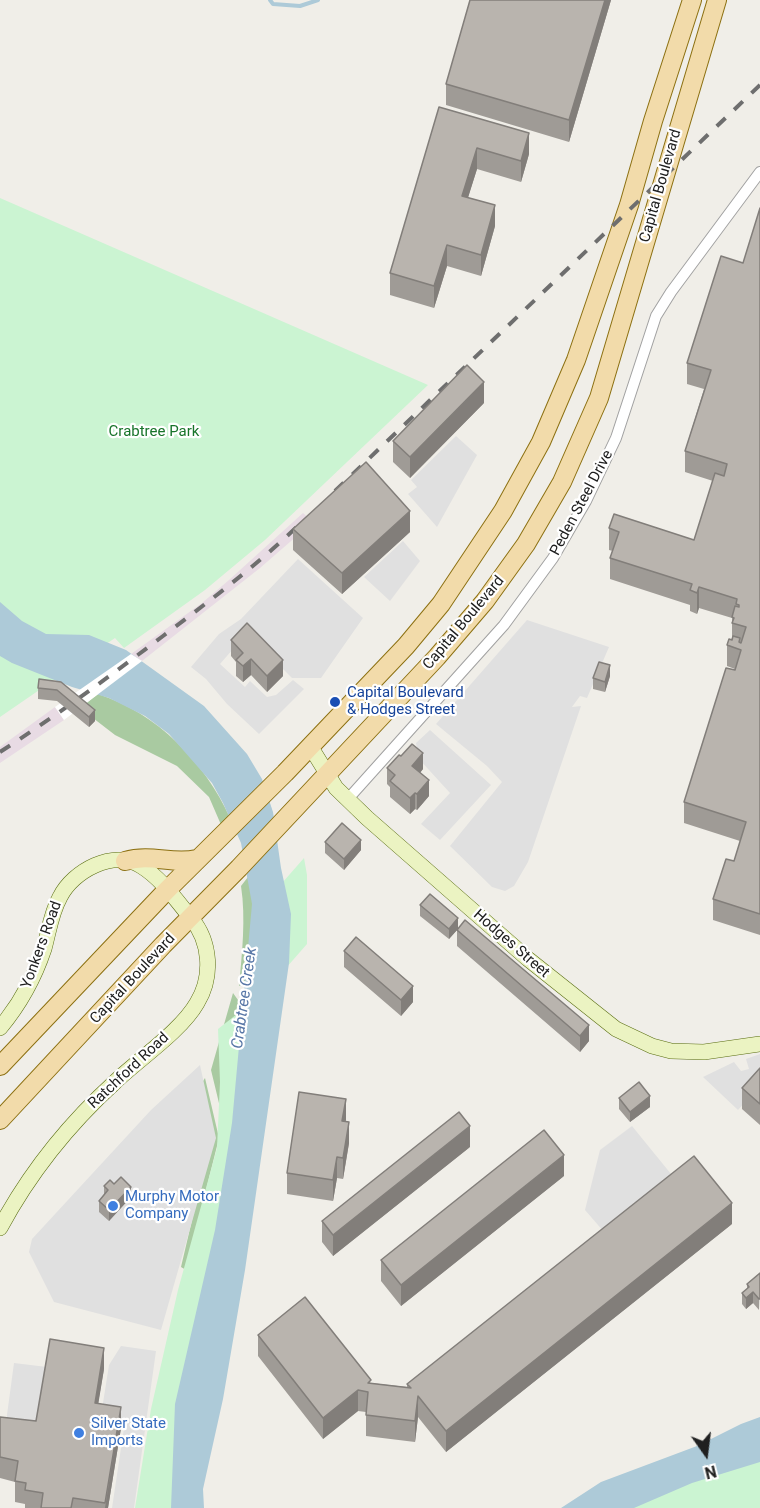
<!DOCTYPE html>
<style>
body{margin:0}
#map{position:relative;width:760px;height:1508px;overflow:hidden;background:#f0eee8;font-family:Roboto,sans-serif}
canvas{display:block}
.north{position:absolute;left:676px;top:1424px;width:60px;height:60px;-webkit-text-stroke:4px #fff;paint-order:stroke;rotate:166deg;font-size:16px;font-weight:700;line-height:24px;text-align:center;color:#202020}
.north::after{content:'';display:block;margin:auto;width:21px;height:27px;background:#202020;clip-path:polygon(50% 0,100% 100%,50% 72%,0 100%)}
</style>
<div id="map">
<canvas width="760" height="1508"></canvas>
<div class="north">N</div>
</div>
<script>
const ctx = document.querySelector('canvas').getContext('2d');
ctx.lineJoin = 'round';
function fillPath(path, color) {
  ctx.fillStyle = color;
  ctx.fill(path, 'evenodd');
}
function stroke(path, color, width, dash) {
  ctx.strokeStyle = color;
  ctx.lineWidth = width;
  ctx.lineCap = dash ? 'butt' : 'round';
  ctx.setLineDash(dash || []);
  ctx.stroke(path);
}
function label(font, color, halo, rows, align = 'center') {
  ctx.font = font + ' Roboto,sans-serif';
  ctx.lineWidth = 4.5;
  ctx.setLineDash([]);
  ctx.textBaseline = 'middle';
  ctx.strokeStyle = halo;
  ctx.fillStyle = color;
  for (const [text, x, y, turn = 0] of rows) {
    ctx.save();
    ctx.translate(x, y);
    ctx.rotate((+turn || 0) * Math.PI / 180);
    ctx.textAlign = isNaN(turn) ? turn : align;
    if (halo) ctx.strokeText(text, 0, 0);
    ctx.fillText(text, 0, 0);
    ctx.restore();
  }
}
fillPath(new Path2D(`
 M303,513L313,522L260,568L142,661L131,654L202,603L229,580Z
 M55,707L64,720L0,763V747Z`), '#e8dbe4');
fillPath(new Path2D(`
 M98,694C157,713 205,762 230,818L222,827L209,797L177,766L115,735L80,708Z
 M248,877L256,895L251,981L239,986C242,954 246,918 241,886Z
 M233,993L238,1000V1022L225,1128L211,1070Z
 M205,1078L219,1138L186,1270L181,1267L204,1169L200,1086Z`), '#a9caa1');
fillPath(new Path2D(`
 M0,198L428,385L265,540L205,590L124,648L115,638L0,717Z
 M304,858L307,875V944L265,992L188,1508H135L151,1409L178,1290L217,1148L220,1082L218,1029L265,992L268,899Z
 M760,1441V1508H588Z`), '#cbf4d2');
fillPath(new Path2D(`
 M456,436L477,455L437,527L408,494L417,487L411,480Z
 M403,541L420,561L390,601L364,577Z
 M298,559L363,618L321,678H292L247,633L220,664L245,687L250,681L267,697L276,695L293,680L304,689L259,734L227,704L206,679L191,667L219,634L241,619Z
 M527,620L609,647L587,698L580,696L572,707L581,706L528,862L514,886L505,891L492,887L450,846L502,782L487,766L436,724Z
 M430,730L491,785L440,840L421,824L450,793L419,759L416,743Z
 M760,1054V1086L738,1110L703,1077L734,1062L741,1071L749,1069L746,1059Z
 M200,1065L216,1138L161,1330L54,1302L29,1252L32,1239L151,1110Z
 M632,1126L680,1185L611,1240L585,1210L600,1150Z
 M121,1346L156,1351L134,1508H112L124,1428L100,1422L109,1365Z
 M14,1363L47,1367L36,1442L4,1437Z`), '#e0e0e0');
fillPath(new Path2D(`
 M0,602L22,621L46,634L89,635L126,650L204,706L247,754L262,779L273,812L281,868L291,914L289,963L245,1270L223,1399L203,1489L204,1508H171L175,1404L215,1230L232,1123L252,904L241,843L223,803L212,783L169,734L145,716L109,698L72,687L12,663L0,656Z
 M760,1417V1462L692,1483L634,1508H561L601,1482L697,1446L741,1424Z`), '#adcad8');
fillPath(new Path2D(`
 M131,654L142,661L64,720L55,707Z`), '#fff');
stroke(new Path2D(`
 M270,0L273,4L300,6L318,0`), '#adcad8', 4);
const street = new Path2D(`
 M347,800L504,625L553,558L586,501L616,438L656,316L671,292L760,172`);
const secondary = new Path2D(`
 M310,746L336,788L367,818L528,959L616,1029L652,1046L671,1051L704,1052L760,1044
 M0,1028C20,1004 34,979 44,949C49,931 51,913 60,897C73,871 113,849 141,866C161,878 177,901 191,918C211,942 213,977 197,1003C181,1031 139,1059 115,1082C70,1123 29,1174 0,1228`);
const primary = new Path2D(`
 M125,861C152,853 172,865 197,859
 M0,1066L167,890L285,773L406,646L441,604L503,511L541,442L576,360L629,205L653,121L692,0
 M0,1120L163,945L239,868L437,657L485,601L526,544L562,482L599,398L717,0`);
stroke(street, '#a1a1a1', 12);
stroke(secondary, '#596d11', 16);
stroke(primary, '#8c7011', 20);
stroke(street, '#fff', 10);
stroke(secondary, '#ebf3c2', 15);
stroke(primary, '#f2dbaa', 18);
stroke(new Path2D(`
 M335,491L760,85
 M0,752C56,716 110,676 163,636C212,599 260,563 304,520`), '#6e6e6e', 4, [12, 12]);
fillPath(new Path2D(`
 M470,0H611L569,142L446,105V84Z
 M439,107L529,154L521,182L477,169L468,197L495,226L481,276L447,266L434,308L390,295V273Z
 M760,208V935L713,920V899L734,861L740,841L684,823V802L735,669L727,666V645L732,638V618L699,608L697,614L690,611V605L610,579V558L613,551L609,550V528L694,540L713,481L685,472V451L704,389L687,384V363L743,263Z
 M484,403L410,478L393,462V441Z
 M293,529L410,532L342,594L293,550Z
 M231,640L283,676L267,692L251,675L243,682L236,676V662L231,656Z
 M610,676L605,692L593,689V678Z
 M61,682L95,721L89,727L57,701L38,699V688Z
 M401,756L423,769L420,773L429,796L417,810L415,809L410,814L390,797V787L387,784V768Z
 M325,842L361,850L344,870L325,853Z
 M420,905L458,928L589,1041L580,1052L457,946V930L449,939L420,916Z
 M344,951L413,1002L401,1016L344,967Z
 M760,1068V1125L742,1109V1088Z
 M619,1098L650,1107L630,1122L619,1109Z
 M345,1122L349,1143L343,1179L337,1178L333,1201L287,1194V1173Z
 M470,1147L333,1256L322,1242V1221Z
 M564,1176L401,1306L381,1281V1260Z
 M104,1186L131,1197L109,1221L99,1212V1201L104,1195Z
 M732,1224L446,1452L418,1417L415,1442L366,1436V1412L358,1411L323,1439L258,1356V1335L371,1383L407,1387V1384Z
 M760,1273L759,1310L753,1303L746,1309L742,1304V1293L747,1289V1284Z
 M104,1369L98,1403L121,1428L108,1508H25V1504L15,1502V1482L0,1478V1417L36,1421Z`), '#9f9b96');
fillPath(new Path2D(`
 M605,0H611L569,142V120Z
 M529,133V154L521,182V161Z
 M477,148V169L462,217V196Z
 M495,205V226L481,276V255Z
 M447,245V266L434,308V286Z
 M484,382V403L410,478V457Z
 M410,511V532L342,594V573Z
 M699,587V608L697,614V593Z
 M251,659V675L243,682V666Z
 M283,660V676L267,692V676Z
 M610,665V676L605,692V682Z
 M95,710V721L89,727V717Z
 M423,753V769L412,782V766Z
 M429,780V796L417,810V794Z
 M415,793V809L410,814V798Z
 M361,840V850L344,870V859Z
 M458,918V929L449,939V929Z
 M413,986V1002L401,1016V1000Z
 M589,1025V1041L580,1052V1036Z
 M650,1096V1107L630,1122V1112Z
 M346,1099V1120L342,1142V1121Z
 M349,1122V1143L343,1179V1158Z
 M470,1126V1147L333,1256V1235Z
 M564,1155V1176L401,1306V1285Z
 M337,1157V1178L333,1201V1180Z
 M131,1187V1197L109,1221V1210Z
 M732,1203V1224L446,1452V1431Z
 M753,1292V1303L746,1309V1298Z
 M104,1348V1369L95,1424V1403Z
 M358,1390V1411L323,1439V1418Z
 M418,1396V1417L415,1442V1421Z
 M121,1407V1428L108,1508H105Z`), '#827e7a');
const building = new Path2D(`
 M470,0H605L569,120L446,84Z
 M439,107L529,133L521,161L477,148L462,196L495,205L481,255L447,245L434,286L390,273Z
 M760,208V914L713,899L726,859L734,861L746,822L684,802L726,668L735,670L741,650L727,645L729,639L732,640L733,636L740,638L739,642L741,643L746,627L732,623L734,618L732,617L735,606L739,607V605L736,604L737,599L699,587L697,593L690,590L692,584L610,558L619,532L609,528L614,514L694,540L715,473L724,476L727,464L685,451L711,370L687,363L721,256L743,263Z
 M467,365L484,382L410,457L393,441Z
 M366,462L410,511L342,573L293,529Z
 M247,623L283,660L267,676L251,659L243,666L236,660L243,653L231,640Z
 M599,662L610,665L605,682L593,678Z
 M39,679L61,682L95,710L89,717L57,690L38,688Z
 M412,744L423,753L412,766L429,780L417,794L415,793L410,798L390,781L395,775L387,768L399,755L401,756Z
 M342,823L361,840L344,859L325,842Z
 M430,894L458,918L449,929L420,905Z
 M465,920L589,1025L580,1036L457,930Z
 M356,937L413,986L401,1000L344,951Z
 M760,1068V1104L742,1088Z
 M639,1082L650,1096L630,1112L619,1098Z
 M299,1092L346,1099L342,1121L349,1122L343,1158L337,1157L333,1180L287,1173Z
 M459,1112L470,1126L333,1235L322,1221Z
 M544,1130L564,1155L401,1285L381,1260Z
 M694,1156L732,1203L446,1431L418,1396L415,1421L366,1415L368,1392L358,1390L323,1418L258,1335L305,1297L371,1380L368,1383L411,1388L407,1384Z
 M121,1177L131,1187L109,1210L99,1201L108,1190L104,1186L110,1180L114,1184Z
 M760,1273V1299H759L753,1292L746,1298L742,1293L749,1287L747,1284Z
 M50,1339L104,1348L95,1403L121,1407L105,1503L73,1498L71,1508H41L43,1493L25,1490L26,1483L15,1481L18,1461L0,1457V1417L36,1421Z`);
fillPath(building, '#b9b4ae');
stroke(building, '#827e7a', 1.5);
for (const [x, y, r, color] of [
 [335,702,6,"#1a4fb4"],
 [113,1206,6,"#3f7fe0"],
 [79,1433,6,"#3f7fe0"]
]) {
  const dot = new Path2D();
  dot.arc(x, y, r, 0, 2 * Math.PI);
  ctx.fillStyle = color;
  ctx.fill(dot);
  stroke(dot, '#fff', 2);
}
label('15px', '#202020', '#fff', [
 ["Capital Boulevard",661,186,-74],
 ["Peden Steel Drive",582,503,-62],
 ["Capital Boulevard",464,623,-50],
 ["Hodges Street",511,944,41],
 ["Yonkers Road",42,945,-70],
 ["Capital Boulevard",133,979,-47],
 ["Ratchford Road",129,1071,-43]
]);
label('15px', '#18742a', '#fff', [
 ["Crabtree Park",154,432]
]);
label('15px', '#164399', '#fff', [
 ["Capital Boulevard",347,693],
 ["& Hodges Street",347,710]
], 'left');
label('15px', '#366cbe', '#fff', [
 ["Murphy Motor",125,1197],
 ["Company",125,1214],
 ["Silver State",91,1424],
 ["Imports",91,1441]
], 'left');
label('italic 16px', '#5776a6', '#fff', [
 ["Crabtree Creek",245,998,-82]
]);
</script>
